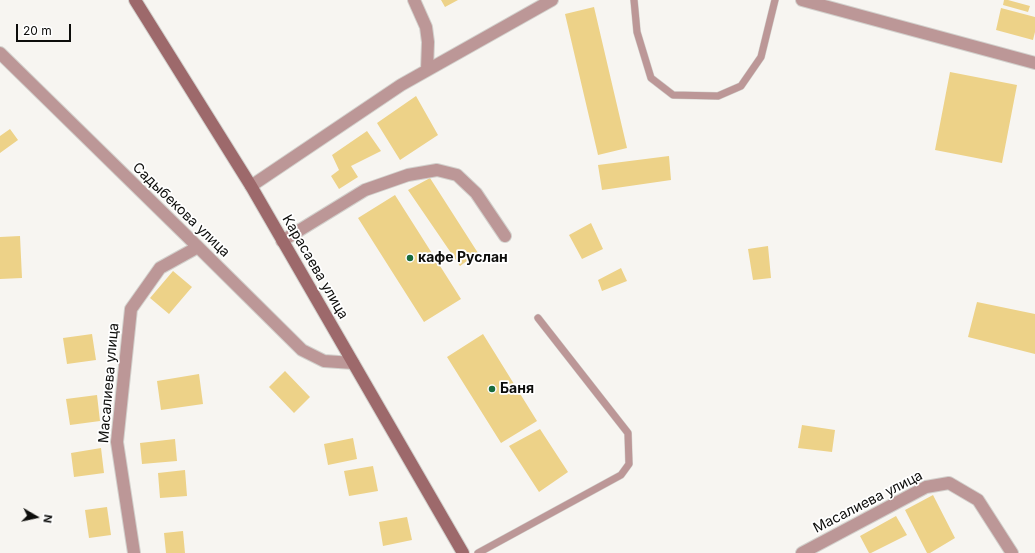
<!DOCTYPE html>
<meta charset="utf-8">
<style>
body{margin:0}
#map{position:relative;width:1035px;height:553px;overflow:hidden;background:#f7f5f1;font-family:Inter,sans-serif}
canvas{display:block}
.north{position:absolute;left:16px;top:497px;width:40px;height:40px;-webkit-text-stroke:3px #fff;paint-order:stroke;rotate:99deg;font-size:11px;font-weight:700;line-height:16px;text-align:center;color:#0d0d0b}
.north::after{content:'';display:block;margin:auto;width:14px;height:18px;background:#0d0d0b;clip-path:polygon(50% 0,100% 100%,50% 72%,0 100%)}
.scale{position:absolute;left:16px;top:24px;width:55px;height:18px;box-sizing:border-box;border:2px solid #0d0d0b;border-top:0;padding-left:5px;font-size:12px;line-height:14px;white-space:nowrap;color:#0d0d0b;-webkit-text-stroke:3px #fff;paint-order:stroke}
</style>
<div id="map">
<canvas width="1035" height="553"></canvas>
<div class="north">N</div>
<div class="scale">20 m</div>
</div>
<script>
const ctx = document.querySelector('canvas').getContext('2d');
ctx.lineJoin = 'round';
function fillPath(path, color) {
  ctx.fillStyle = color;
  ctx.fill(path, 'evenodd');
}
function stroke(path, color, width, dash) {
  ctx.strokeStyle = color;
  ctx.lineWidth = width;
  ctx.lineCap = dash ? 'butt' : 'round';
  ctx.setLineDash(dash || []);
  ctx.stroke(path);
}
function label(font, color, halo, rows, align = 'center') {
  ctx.font = font + ' Inter,sans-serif';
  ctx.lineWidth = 3.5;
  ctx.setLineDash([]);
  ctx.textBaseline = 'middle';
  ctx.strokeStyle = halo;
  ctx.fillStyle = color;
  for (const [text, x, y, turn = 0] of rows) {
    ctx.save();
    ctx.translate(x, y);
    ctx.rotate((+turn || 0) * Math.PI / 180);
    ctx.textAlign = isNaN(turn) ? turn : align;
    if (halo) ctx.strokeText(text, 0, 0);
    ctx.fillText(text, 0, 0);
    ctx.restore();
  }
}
fillPath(new Path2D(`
 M441,0H458L445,7Z
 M1004,0H1008L1030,6L1028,12L1003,5Z
 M594,7L627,148L598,155L565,14Z
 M1001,8L1035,17V32L1033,40L996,30Z
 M950,72L1017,85L1002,163L935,150Z
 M416,96L438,135L400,160L377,123Z
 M10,129L18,140L0,153V136Z
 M367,131L381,151L351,166L358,177L339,189L331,176L339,170L332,155Z
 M669,156L671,180L602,190L598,165Z
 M430,178L478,253L460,266L408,190Z
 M395,195L461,299L424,322L358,218Z
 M591,223L603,249L582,259L569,235Z
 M20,236L22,278L0,279V237Z
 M768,246L771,278L753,280L748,249Z
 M621,268L627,281L602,291L598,280Z
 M173,271L192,287L169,314L150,298Z
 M977,302L1035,314V354L968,337Z
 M92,334L96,360L67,364L63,338Z
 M483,334L537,421L501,443L447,357Z
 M285,371L310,397L294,413L269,387Z
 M199,374L203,404L161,410L157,381Z
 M97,395L100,421L70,425L66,399Z
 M802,425L835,430L832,452L798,448Z
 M540,429L568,472L539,492L509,446Z
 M353,438L357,459L328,465L324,444Z
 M175,439L177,461L142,464L140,443Z
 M101,448L104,473L74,477L71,453Z
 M373,466L378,491L349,496L344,471Z
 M185,470L187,496L160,498L158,473Z
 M933,495L955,538L930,553H927L905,510Z
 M107,507L111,535L89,538L85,510Z
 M896,516L907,535L871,553H869L860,536Z
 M407,517L412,540L383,546L379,522Z
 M183,531L185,553H166L164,533Z`), '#edd288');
const lane = new Path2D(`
 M634,0L637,32L651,78L673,95L718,96L741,86L761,57L775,0
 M478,553L621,475L629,464L628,433L538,318`);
const street = new Path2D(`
 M414,0L426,27L428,42L427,70
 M802,0L1035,63
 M0,53L198,247L302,350L324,361L353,363
 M251,186L401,85L552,0
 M282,241L365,190L408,175L437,170L457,175L476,193L505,236
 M134,553L117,442L131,309L160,268L198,247
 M802,553L926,487L949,483L978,500L1012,553`);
const secondary = new Path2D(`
 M135,0L251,186L463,553`);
stroke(lane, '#d2d0cc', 8);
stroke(street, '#d2d0cc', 14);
stroke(secondary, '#d2d0cc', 14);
stroke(lane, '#bc9797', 7);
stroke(street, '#bc9797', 12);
stroke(secondary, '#9d696b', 12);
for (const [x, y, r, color] of [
 [410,258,4,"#196c3d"],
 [492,389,4,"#196c3d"]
]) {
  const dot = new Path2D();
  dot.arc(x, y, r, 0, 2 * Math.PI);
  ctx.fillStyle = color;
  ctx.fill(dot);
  stroke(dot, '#fff', 1.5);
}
label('14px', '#0d0d0b', '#fff', [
 ["Садыбекова улица",181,210,44],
 ["Карасаева улица",315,267,60],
 ["Масалиева улица",109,383,-85],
 ["Масалиева улица",868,502,-27]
]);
label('bold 14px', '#0d0d0b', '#fff', [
 ["кафе Руслан",418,258],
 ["Баня",500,389]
], 'left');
</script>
